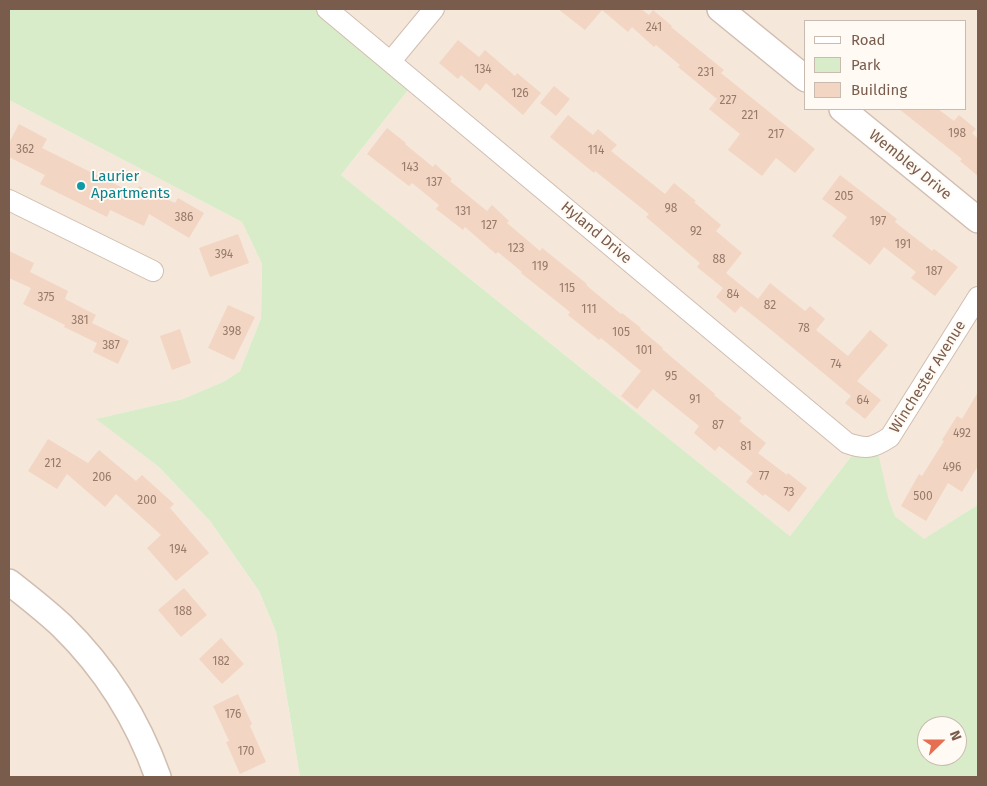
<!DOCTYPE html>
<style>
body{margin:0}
#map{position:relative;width:987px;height:786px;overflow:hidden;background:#fdf6ec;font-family:"Fira Sans",sans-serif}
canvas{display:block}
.frame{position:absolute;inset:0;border:10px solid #7a5c4d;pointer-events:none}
.legend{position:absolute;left:804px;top:20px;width:162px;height:90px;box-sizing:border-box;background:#fffaf3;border:1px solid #cabbb1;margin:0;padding:6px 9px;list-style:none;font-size:15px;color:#7a5c4d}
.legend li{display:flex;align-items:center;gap:10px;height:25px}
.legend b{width:25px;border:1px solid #cabbb1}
.north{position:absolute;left:917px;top:716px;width:50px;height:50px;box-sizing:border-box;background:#fffaf3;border:1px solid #cabbb1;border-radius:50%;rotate:68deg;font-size:14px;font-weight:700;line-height:20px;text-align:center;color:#7a5c4d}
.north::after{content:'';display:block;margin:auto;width:18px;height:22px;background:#e76f51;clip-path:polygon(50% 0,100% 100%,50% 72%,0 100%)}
</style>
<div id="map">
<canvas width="987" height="786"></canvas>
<div class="frame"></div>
<ul class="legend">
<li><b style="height:6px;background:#fff"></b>Road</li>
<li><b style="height:14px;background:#d8ecc9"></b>Park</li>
<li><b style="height:14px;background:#f3d5c3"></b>Building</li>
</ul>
<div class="north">N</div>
</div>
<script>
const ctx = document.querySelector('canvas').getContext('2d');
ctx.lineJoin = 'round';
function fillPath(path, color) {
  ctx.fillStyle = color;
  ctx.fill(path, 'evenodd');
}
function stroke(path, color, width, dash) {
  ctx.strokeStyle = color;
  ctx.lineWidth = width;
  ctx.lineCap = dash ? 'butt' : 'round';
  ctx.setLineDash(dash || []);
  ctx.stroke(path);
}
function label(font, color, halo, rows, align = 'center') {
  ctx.font = font + ' "Fira Sans",sans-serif';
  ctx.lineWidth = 4;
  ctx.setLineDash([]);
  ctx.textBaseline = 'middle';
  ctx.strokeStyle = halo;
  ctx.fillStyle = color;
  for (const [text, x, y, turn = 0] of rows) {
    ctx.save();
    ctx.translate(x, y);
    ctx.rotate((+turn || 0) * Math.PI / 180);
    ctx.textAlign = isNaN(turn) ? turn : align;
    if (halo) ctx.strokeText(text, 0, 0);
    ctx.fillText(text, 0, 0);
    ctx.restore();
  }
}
fillPath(new Path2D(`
 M330,9H978V503L976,506L924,540L895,516L888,497L859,446L790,536L341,175L416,80ZM806,21H966V109H806Z
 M9,100L242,222L262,264L261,318L240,371L225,381L183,399L97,419L159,467L210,521L259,591L276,632L300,777H9Z`), '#f5e8da');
fillPath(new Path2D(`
 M9,9H330L416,80L341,175L790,536L859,446L876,444L888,497L895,516L924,539L976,506L978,503V777H300L276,632L259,591L210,521L159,467L96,419L183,399L225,381L240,371L261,318L262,264L242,222L9,100ZM927,726H957V756H927Z`), '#d8ecc9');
fillPath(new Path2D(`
 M558,9H641L649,15L653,10L672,26L671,27L724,70L721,73L815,149L795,173L776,158L762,176L728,150L740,134L709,109L717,99L678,67L680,65L656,45L654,47L632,27L628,32L602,10L585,30Z
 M458,40L479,57L485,50L515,76L517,73L541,93L523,115L486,83L480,91L461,75L458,79L439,63Z
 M554,86L570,99L556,116L540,103Z
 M899,109H938L954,121L959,115L976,129L972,133L978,139V176L960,161L962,159Z
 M568,115L593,135L598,129L617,145L611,151L665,194L674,183L696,201L694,202L721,225L716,231L742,253L726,273L758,299L770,283L805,311L810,306L825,319L816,330L848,356L870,330L888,345L857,381L881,400L865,419L845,403L851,396L770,329L741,306L735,313L716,297L723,288L697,267L700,263L646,217L649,214L595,171L594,173L550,137Z
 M19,124L47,139L42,148L135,194L139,186L175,203L178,198L204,213L189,238L149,214L144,226L110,210L107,217L40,184L45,175L9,157V143Z
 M387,128L406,143L405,144L433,167L435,164L452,179L450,181L487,211L492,205L509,221L507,223L540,251L542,248L587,284L586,285L621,314L622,313L641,328L640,329L663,348L662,349L715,394L714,395L742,418L739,421L766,443L758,453L787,475L788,473L807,488L789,512L765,494L763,496L746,482L753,473L719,446L715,451L694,433L699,426L653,389L637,409L621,396L641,371L601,338L599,340L568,315L570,312L521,273L522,272L498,252L496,254L465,227L463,230L436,209L439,205L412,183L409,186L367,154Z
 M840,175L897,219L895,222L932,251L934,249L958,267L935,296L911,278L916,272L884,247L870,265L832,236L847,217L822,199Z
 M238,234L249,263L210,277L199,248Z
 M9,251L34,263L30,272L68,291L65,299L96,315L92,323L129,341L118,364L93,352L97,343L64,327L65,325L23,304L31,288L9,278Z
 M228,305L255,317L234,360L208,348Z
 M180,329L191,363L172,370L160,336Z
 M978,392V466L962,492L948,483L926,521L901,506L919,474L922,476L944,441L942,440L957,416L962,419Z
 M48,439L88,463L99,450L136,481L142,475L174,504L170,508L209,553L176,581L147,548L161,535L116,494L105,507L67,474L57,489L28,471Z
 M184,588L207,615L181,637L158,610Z
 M221,638L244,664L222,684L199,659Z
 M238,694L252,724L250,726L266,762L240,774L226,742L229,741L213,706Z`), '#f3d5c3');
const minor = new Path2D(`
 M327,9L847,443C867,450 873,448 890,437L978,297
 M391,61L434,9
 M9,200L153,271`);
const tertiary = new Path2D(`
 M720,9L806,79
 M842,109L978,220
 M9,582C27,596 45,610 62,626C105,668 138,721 158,777`);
stroke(minor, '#d1beb0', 22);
stroke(tertiary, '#d1beb0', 28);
stroke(minor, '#fff', 20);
stroke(tertiary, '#fff', 25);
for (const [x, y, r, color] of [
 [81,186,5,"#0f9aa8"]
]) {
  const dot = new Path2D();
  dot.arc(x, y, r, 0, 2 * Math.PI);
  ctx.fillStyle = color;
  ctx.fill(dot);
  stroke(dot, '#fffaf3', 2);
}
label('12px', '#987a6a', null, [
 ["241",654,28],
 ["134",483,70],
 ["231",706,73],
 ["126",520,94],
 ["227",728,101],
 ["221",750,116],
 ["198",957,134],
 ["217",776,135],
 ["362",25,150],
 ["114",596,151],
 ["143",410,168],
 ["137",434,183],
 ["205",844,197],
 ["98",671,209],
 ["131",463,212],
 ["386",184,218],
 ["197",878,222],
 ["127",489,226],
 ["92",696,232],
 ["191",903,245],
 ["123",516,249],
 ["394",224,255],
 ["88",719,260],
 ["119",540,267],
 ["187",934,272],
 ["115",567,289],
 ["84",733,295],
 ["375",46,298],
 ["82",770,306],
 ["111",589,310],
 ["381",80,321],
 ["78",804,329],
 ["398",232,332],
 ["105",621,333],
 ["387",111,346],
 ["101",644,351],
 ["74",836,365],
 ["95",671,377],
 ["91",695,400],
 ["64",863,401],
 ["87",718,426],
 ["492",962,434],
 ["81",746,447],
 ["212",53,464],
 ["496",952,468],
 ["77",764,477],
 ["206",102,478],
 ["73",789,493],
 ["500",923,497],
 ["200",147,501],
 ["194",178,550],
 ["188",183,612],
 ["182",221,662],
 ["176",233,715],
 ["170",246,752]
]);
label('15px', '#7a5c4d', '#fffaf3', [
 ["Wembley Drive",910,165,39],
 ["Hyland Drive",596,233,40],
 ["Winchester Avenue",928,377,-58]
]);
label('15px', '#0d838f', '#fffaf3', [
 ["Laurier",91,177],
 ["Apartments",91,194]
], 'left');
</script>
